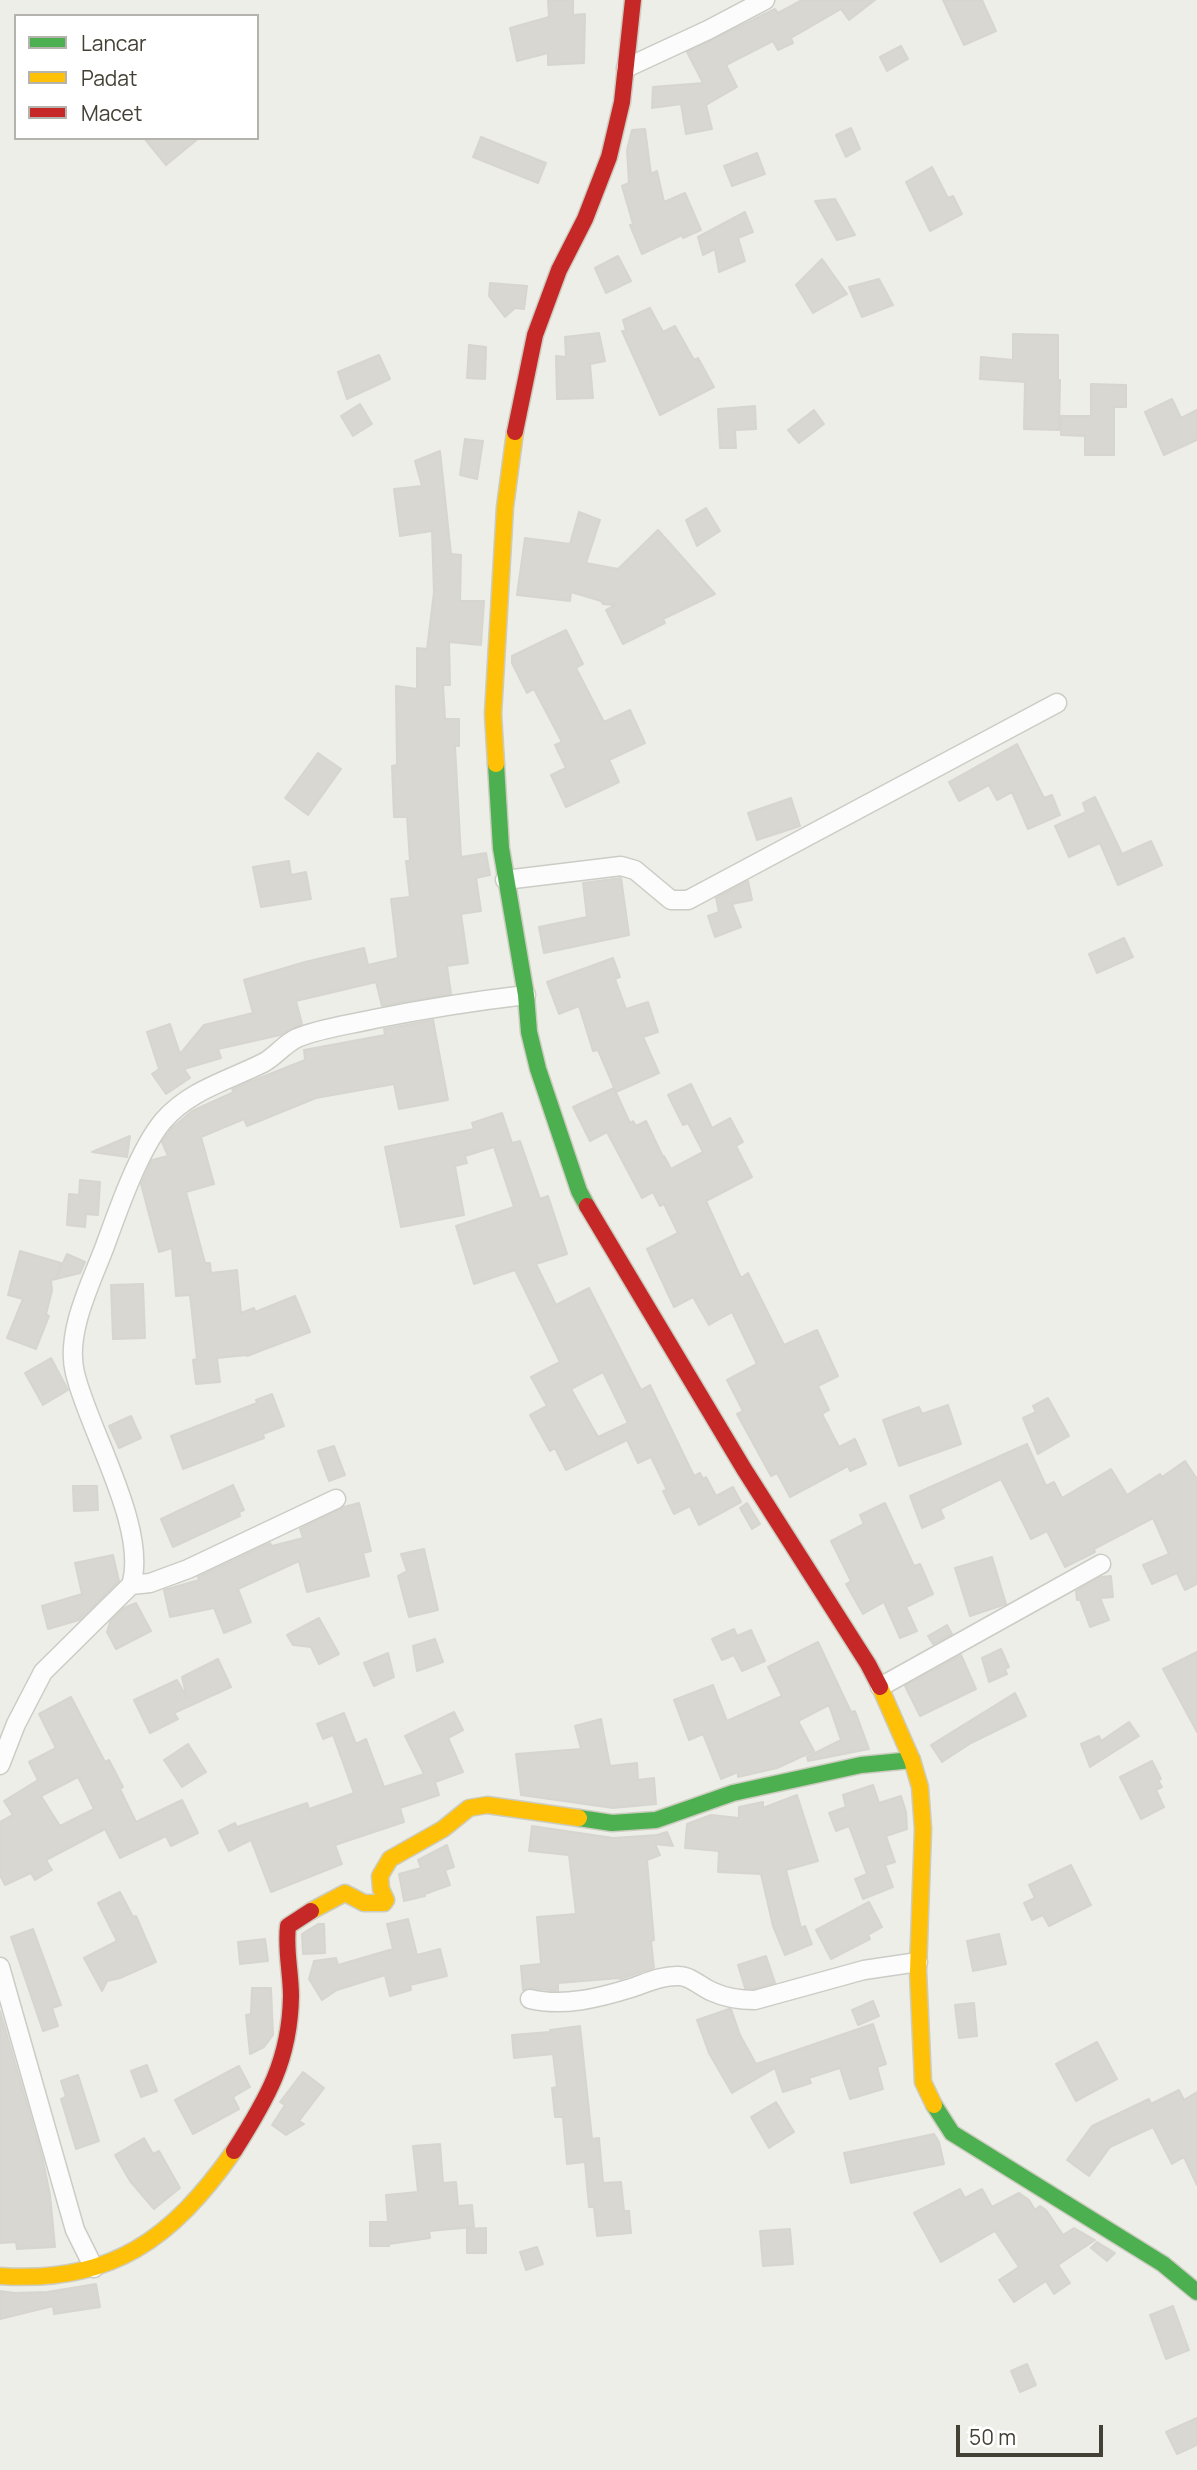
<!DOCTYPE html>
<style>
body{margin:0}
#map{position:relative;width:1197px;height:2470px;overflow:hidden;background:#eeeee9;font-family:Manrope,sans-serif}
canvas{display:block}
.legend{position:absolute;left:14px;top:14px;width:245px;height:126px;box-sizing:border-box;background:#fff;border:2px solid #b4b3ae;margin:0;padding:9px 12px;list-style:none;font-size:21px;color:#434035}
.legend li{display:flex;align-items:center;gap:14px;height:35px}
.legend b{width:35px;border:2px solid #b4b3ae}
.scale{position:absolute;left:956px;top:2425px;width:147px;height:32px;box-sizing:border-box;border:4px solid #434035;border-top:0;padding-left:9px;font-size:21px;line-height:24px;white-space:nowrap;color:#434035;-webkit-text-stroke:5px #fff;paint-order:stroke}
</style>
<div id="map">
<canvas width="1197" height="2470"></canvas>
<ul class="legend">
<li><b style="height:9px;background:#4caf50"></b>Lancar</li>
<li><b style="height:9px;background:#ffc107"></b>Padat</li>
<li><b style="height:9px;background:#c62828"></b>Macet</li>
</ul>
<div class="scale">50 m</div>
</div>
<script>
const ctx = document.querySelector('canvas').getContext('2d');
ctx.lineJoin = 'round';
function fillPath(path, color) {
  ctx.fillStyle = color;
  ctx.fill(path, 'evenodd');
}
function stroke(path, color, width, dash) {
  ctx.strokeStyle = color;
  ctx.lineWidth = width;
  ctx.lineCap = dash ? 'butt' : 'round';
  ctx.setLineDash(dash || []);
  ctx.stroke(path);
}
const building = new Path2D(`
 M548,0H573V15L585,14L584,63L548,65V53L517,61L510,28L549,17Z
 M802,0H875L849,20L841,9L791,38L793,43L778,50L773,41L726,65L737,87L706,105L712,129L686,134L681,104L652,108L653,87L703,83L687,52L775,9L778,13Z
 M943,0H982L996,31L964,45Z
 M901,46L908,59L887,71L880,57Z
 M851,128L860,149L846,157L836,135Z
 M645,129L651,174L657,171L664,202L685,193L701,230L683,238L682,235L642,254L630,225L633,224L622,186L629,183L627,150L632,130Z
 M481,137L546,163L538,183L473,157Z
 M144,138H199L166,165Z
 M757,153L765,174L732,186L724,166Z
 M932,167L948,198L953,196L962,214L930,231L906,182Z
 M835,199L855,235L837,240L815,201Z
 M745,212L753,232L738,238L745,261L719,272L715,249L703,255L698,237Z
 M618,256L631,281L606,293L595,268Z
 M822,259L847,294L813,313L796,285Z
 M879,279L893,305L862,317L849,287Z
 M490,283L527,286L524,309L515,308L505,317L489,296Z
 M650,308L663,332L675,326L694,360L698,358L714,387L660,415L622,331H626L623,320Z
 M599,333L605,361L590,364L593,398L557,399L556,356L566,357L565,337Z
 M1013,334L1058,335V380H1060L1059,430L1024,429L1025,382L980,379L981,357L1013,360Z
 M469,345L486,347L485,379L467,378Z
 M379,355L390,379L347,399L338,372Z
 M1091,384L1126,385V407H1114V455H1085V436L1061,435V416H1091Z
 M1172,399L1181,418L1197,410V440L1164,455L1145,412Z
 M360,404L372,424L353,436L341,416Z
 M755,406L756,429L735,430L736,448H720L718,409Z
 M814,410L824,424L799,443L788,430Z
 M465,439L483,441L477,479L460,475Z
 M440,451L451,554L461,555L460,601H484L481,645L449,642L450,685H443L445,719H459V746H455L461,857L486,853L490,875L476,878L481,911L461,914L468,963L447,966L451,994L382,1006L376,982L296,1001L302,1024L280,1035L218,1049L221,1058L184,1069L190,1078L166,1094L152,1074L159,1069L147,1032L170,1024L180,1054L204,1025L253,1013L244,980L305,962L364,948L368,965L398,958L391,899L410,897L406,861H410L407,817H394L392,766L397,765L396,686L417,689V648L427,649L434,592L432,531L400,536L394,489L422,486L415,461Z
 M706,508L720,531L697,546L686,520Z
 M579,512L600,520L586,563L618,569L658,530L715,594L663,619L665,623L623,644L606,610L615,605L603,604L601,601L571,592L570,601L517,595L525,538L570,544Z
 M566,630L583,664L576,668L604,722L630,710L645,743L609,760L619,782L566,807L551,775L566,768L555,745L562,742L534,689L527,693L512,663V656Z
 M1017,744L1044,798L1052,795L1060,815L1028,829L1012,792L997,800L989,785L959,801L949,782Z
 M318,753L341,769L308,815L285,798Z
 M1095,797L1122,854L1151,841L1162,865L1118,885L1100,843L1069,857L1055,826L1086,812L1083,803Z
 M791,798L800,826L757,840L748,813Z
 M289,861L291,875L306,872L311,899L261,907L253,867Z
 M621,878L629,935L544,953L539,927L587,917L583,883Z
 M748,881L752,900L732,904L741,927L715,937L708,916L719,912L716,898Z
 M1124,938L1133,957L1097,973L1089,954Z
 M613,958L620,977L615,979L626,1009L648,1002L658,1032L643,1037L659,1073L616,1092L598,1050L593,1051L579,1006L559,1014L547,982Z
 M433,1020L448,1100L399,1109L394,1084L316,1098L247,1126L244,1119L201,1137L214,1184L186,1192L205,1263H210L211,1273L237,1270L241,1313L254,1308L255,1312L295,1296L310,1332L247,1356V1355L217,1358L220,1382L196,1384L193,1360L197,1359L190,1295L176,1296L172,1248L159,1252L141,1184L152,1160L168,1156L162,1142L164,1139L172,1128L192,1111L234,1092L232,1089L305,1060L304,1050L385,1035L384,1029Z
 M691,1084L712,1128L730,1118L743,1142L736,1146L752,1177L706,1201L741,1278L748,1273L784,1345L817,1330L838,1376L818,1386L829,1410L822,1414L839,1447L855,1439L866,1464L850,1471L848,1466L790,1497L777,1473L771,1476L737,1414L743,1411L727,1380L757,1364L732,1312L709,1325L693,1297L674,1307L647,1249L678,1233L664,1204L660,1206L653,1192L642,1198L607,1132L590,1141L573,1107L614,1088L630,1123L633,1121L636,1126L646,1121L663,1157L664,1156L671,1169L703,1152L688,1123L683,1125L668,1095Z
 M502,1113L512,1143L520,1141L540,1199L548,1196L567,1254L536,1264L556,1305L589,1288L641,1390L650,1385L694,1476L700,1473L703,1479L706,1477L716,1496L733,1487L741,1502L699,1525L690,1506L674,1514L663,1491L667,1490L651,1457L638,1463L627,1440L566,1470L555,1448L550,1451L530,1415L547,1406L531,1377L560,1362L515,1270L474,1284L456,1226L514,1207L494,1147L465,1156L467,1163L455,1166L464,1215L401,1227L385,1147L474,1129L472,1123ZM603,1372L628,1423L598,1437L571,1389Z
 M130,1136L127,1157L92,1152Z
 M80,1180L100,1182L98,1215L86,1214L85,1227L67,1225L69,1194L79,1195Z
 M20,1251L61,1263L56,1279L51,1280L52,1291L46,1314L49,1316L36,1349L7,1338L23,1299L8,1295Z
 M67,1254L85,1262L80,1273L56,1279Z
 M143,1284L145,1338L113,1339L111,1285Z
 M51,1358L68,1390L43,1405L25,1373Z
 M272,1394L284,1426L263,1434L264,1438L183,1469L171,1436L257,1403L256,1400Z
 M1048,1398L1069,1436L1038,1454L1023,1418L1036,1412L1033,1406Z
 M948,1405L961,1444L899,1466L883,1420L919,1407L922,1414Z
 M131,1416L141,1438L119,1448L109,1426Z
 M1027,1444L1046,1486L1054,1482L1062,1498L1111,1469L1127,1495L1160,1474L1162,1477L1185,1461L1197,1479V1584L1185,1590L1177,1573L1152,1584L1143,1565L1169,1554L1153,1518L1094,1549L1095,1552L1065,1567L1047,1531L1031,1539L1001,1479L940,1509L944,1518L922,1528L910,1496Z
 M334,1446L345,1475L329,1481L318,1451Z
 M233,1485L244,1510L239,1512L240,1516L173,1547L161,1519Z
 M73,1486H97L98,1510L74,1511Z
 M359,1503L371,1551L363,1553L369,1576L307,1592L299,1561L238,1589L251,1622L224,1633L214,1608L170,1617L164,1590L199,1580L198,1577L270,1543L272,1546L303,1538L300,1529L344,1507Z
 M747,1503L760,1524L752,1529L740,1508Z
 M885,1503L914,1566L920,1564L933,1594L906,1607L917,1631L900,1638L884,1602L863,1614L846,1584L851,1581L831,1541L864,1524L860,1515Z
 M424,1549L438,1610L409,1617L398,1576L407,1571L401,1554Z
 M113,1555L119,1581L79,1620L48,1629L42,1606L82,1594L75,1563Z
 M992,1557L1006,1604L970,1616L955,1568Z
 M1111,1576L1113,1597L1100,1598L1109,1620L1090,1627L1080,1600H1077L1076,1591L1101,1577Z
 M136,1603L151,1631L116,1649L107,1632L110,1622L124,1608Z
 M319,1618L339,1654L319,1664L311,1647L293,1645L287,1635Z
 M947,1625L952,1634L933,1644L928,1636Z
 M734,1629L737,1636L751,1630L765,1661L742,1671L734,1655L722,1660L712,1639Z
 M435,1639L443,1662L417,1671L413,1646Z
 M818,1642L851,1712L855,1711L869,1749L808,1761L807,1757L841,1740L829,1705L798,1721L814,1751L777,1768L738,1777V1772L721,1779L703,1734L689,1740L674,1700L713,1685L727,1721L782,1696L768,1667Z
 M1001,1649L1009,1667L1005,1669L1007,1674L989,1682L982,1658Z
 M1197,1652V1732L1163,1669Z
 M388,1653L394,1677L374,1686L364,1663Z
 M961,1655L976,1689L920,1716L905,1686Z
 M218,1659L231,1687L174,1713L178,1719L150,1733L134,1700L177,1680L187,1698L182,1677Z
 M1015,1693L1026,1716L971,1743L942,1762L931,1745Z
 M71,1697L105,1762L109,1760L123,1787L120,1789L136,1822L182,1800L198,1833L171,1846L166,1836L120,1858L105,1829L46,1860L52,1870L35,1880L31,1873L5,1885L0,1875V1822L13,1815L4,1801L38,1780L29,1762L56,1748L39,1714ZM78,1777L94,1809L60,1826L41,1796Z
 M454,1712L463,1730L448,1738L463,1772L435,1782L439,1795L400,1808L404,1822L335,1845L342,1864L271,1892L251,1840L229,1851L219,1831L235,1823L237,1827L307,1803L309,1809L354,1793L333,1735L323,1739L317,1724L344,1713L356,1744L366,1739L384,1787L424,1774L405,1736Z
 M601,1719L610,1766L637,1763L638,1780L654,1778L656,1804L613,1808L521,1795L516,1754L581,1749L575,1726Z
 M1129,1722L1139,1736L1090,1767L1081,1744L1099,1736L1101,1741Z
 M188,1744L206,1772L182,1787L164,1760Z
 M1152,1761L1161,1779L1158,1780L1162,1787L1156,1790L1164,1807L1141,1819L1120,1777Z
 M873,1785L879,1803L901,1796L906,1812L907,1829L886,1836L895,1862L885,1865L893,1887L863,1899L855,1879L867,1874L849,1826L836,1831L829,1813L846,1807L843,1795Z
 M797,1795L818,1861L786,1870L801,1928L805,1926L812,1944L785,1955L773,1926L761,1874L718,1872L719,1851L685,1848L687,1824L711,1815L739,1818V1807L763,1802V1808Z
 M532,1826L613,1838L657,1835L667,1832L673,1846L655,1844L660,1855L647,1860L654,1940L651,1941L654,1968L620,1979V1978L558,1983V1991L531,1988L523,1990L521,1966L541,1964L537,1917L576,1914L569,1855L529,1851Z
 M447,1845L454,1867L445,1870L450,1885L425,1894V1896L404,1901L399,1874L421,1868L418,1860Z
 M1071,1865L1091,1905L1049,1926L1043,1915L1032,1920L1024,1903L1035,1898L1029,1885Z
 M120,1892L133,1917L136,1916L156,1962L120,1978L107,1981L102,1991L84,1958L117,1941L98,1903Z
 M869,1902L882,1927L868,1935L870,1939L831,1959L816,1930Z
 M408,1919L417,1955L440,1949L447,1976L410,1985L411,1990L390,1996L385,1975L337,1990L322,2000L309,1979L314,1961L336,1958L338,1965L393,1949L387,1924Z
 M318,1924H324L325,1953L303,1954L302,1934Z
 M33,1929L61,2005L52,2008L58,2026L43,2031L11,1937Z
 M999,1934L1006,1964L973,1971L967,1941Z
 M265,1939L268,1961L240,1964L238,1942Z
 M766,1956L775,1983L754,1989L745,1988L738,1965Z
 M252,1988H271L273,2035L264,2047L250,2054L246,2015L251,2014Z
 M873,2001L879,2016L858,2025L852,2010Z
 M974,2003L977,2036L959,2038L955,2005Z
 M729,2009H731L740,2035L756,2064L873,2024L886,2064L877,2067L883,2089L850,2099L840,2068L809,2078L811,2083L783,2092L775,2068L732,2093L709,2053L697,2020Z
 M0,2011L42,2156L50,2195L55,2247L17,2249L16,2242L0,2243Z
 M580,2026L592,2139L599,2138L603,2183L621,2182L624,2211H629L631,2233L597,2236L594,2207H589L585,2162L567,2164L563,2117H555L552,2088L557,2087L553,2054L514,2058L512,2035L550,2032V2030Z
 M1097,2042L1117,2079L1076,2101L1056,2064Z
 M147,2065L157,2091L141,2097L131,2071Z
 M239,2066L250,2087L233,2097L239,2109L193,2134L175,2100Z
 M303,2072L324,2088L299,2121L304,2124L286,2135L272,2125L285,2105L280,2102Z
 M78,2075L99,2141L76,2149L61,2099L66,2097L61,2081Z
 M1179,2090L1184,2100L1197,2092V2185L1184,2157L1172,2164L1153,2127L1110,2147L1089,2176L1067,2160L1092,2126L1149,2099L1151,2104Z
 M776,2102L794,2132L769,2148L751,2117Z
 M934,2134L939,2142L944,2164L851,2183L844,2153Z
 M144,2138L153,2154L159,2151L180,2188L154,2209L130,2181L115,2155Z
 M440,2144L443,2183L456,2182L458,2206L472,2205L474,2227L429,2231L430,2238L389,2244V2246H370V2222H388L386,2195L418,2192L413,2146Z
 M960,2189L965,2198L982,2189L992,2207L1019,2193L1029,2200L1035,2210L1040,2206L1046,2210L1063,2235L1074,2228L1095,2240L1058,2265L1070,2283L1054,2294L1046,2281L1014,2302L999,2280L1019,2267L995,2231L941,2262L914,2213Z
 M486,2228V2253H467V2229Z
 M790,2229L793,2264L763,2266L760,2231Z
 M1097,2242L1115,2253L1107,2261L1091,2248Z
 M537,2247L543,2264L526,2270L520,2252Z
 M96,2284L100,2307L54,2314L53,2306L0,2319V2291L14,2293L47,2292Z
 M1173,2306L1189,2350L1166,2359L1150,2315Z
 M1027,2364L1036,2385L1020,2392L1011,2371Z
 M1197,2418V2445L1177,2454L1166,2432Z`);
fillPath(building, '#d8d7d1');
stroke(building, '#d6d5cf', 2);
const street = new Path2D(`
 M626,68L708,30L765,0
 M505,880L621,866L635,870L671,900H688L1057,703
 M131,1585L150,1583L188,1569L336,1499
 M880,1687L1101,1564
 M0,1765L16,1724L43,1672L131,1585C149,1529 88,1429 75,1373C65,1333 91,1283 105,1246C118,1210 139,1150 163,1121C190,1090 227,1081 263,1063C275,1057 284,1044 297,1038C321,1028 348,1025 374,1019C424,1009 474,1001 526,995
 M0,1967L75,2230L94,2268
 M530,1999C563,2007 599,1998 631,1988C646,1983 663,1975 679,1976C691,1976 702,1988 713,1992C726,1998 740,2000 755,2000L864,1970L918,1962`);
const fast = new Path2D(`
 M496,764L501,848L526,995L529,1032L538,1069L579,1191L587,1206
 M579,1818L612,1823L656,1820L733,1793L861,1765L912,1760
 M934,2105L952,2133L1163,2264L1197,2292`);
const slow = new Path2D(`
 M496,764L493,714L505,507L515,432
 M880,1687L912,1760L920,1787L923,1829L918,1971L923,2082L934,2105
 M311,1911L345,1893L364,1903H384L386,1900L381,1889L380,1876L390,1859L443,1829L469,1808L487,1805L579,1818
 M0,2276C111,2284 172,2239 234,2151`);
const jam = new Path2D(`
 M515,432L535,335L559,270L585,219L609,157L622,102L633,0
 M587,1206L744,1469L868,1664L880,1687
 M234,2151C267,2099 290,2060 291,1996C291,1973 285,1949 288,1926L311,1911`);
stroke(street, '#ccccc6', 21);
stroke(fast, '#ccccc0', 19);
stroke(slow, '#ccccc0', 19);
stroke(jam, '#ccccc0', 19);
stroke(street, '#fcfcfc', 18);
stroke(fast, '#4caf50', 16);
stroke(slow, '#ffc107', 16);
stroke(jam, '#c62828', 16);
</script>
